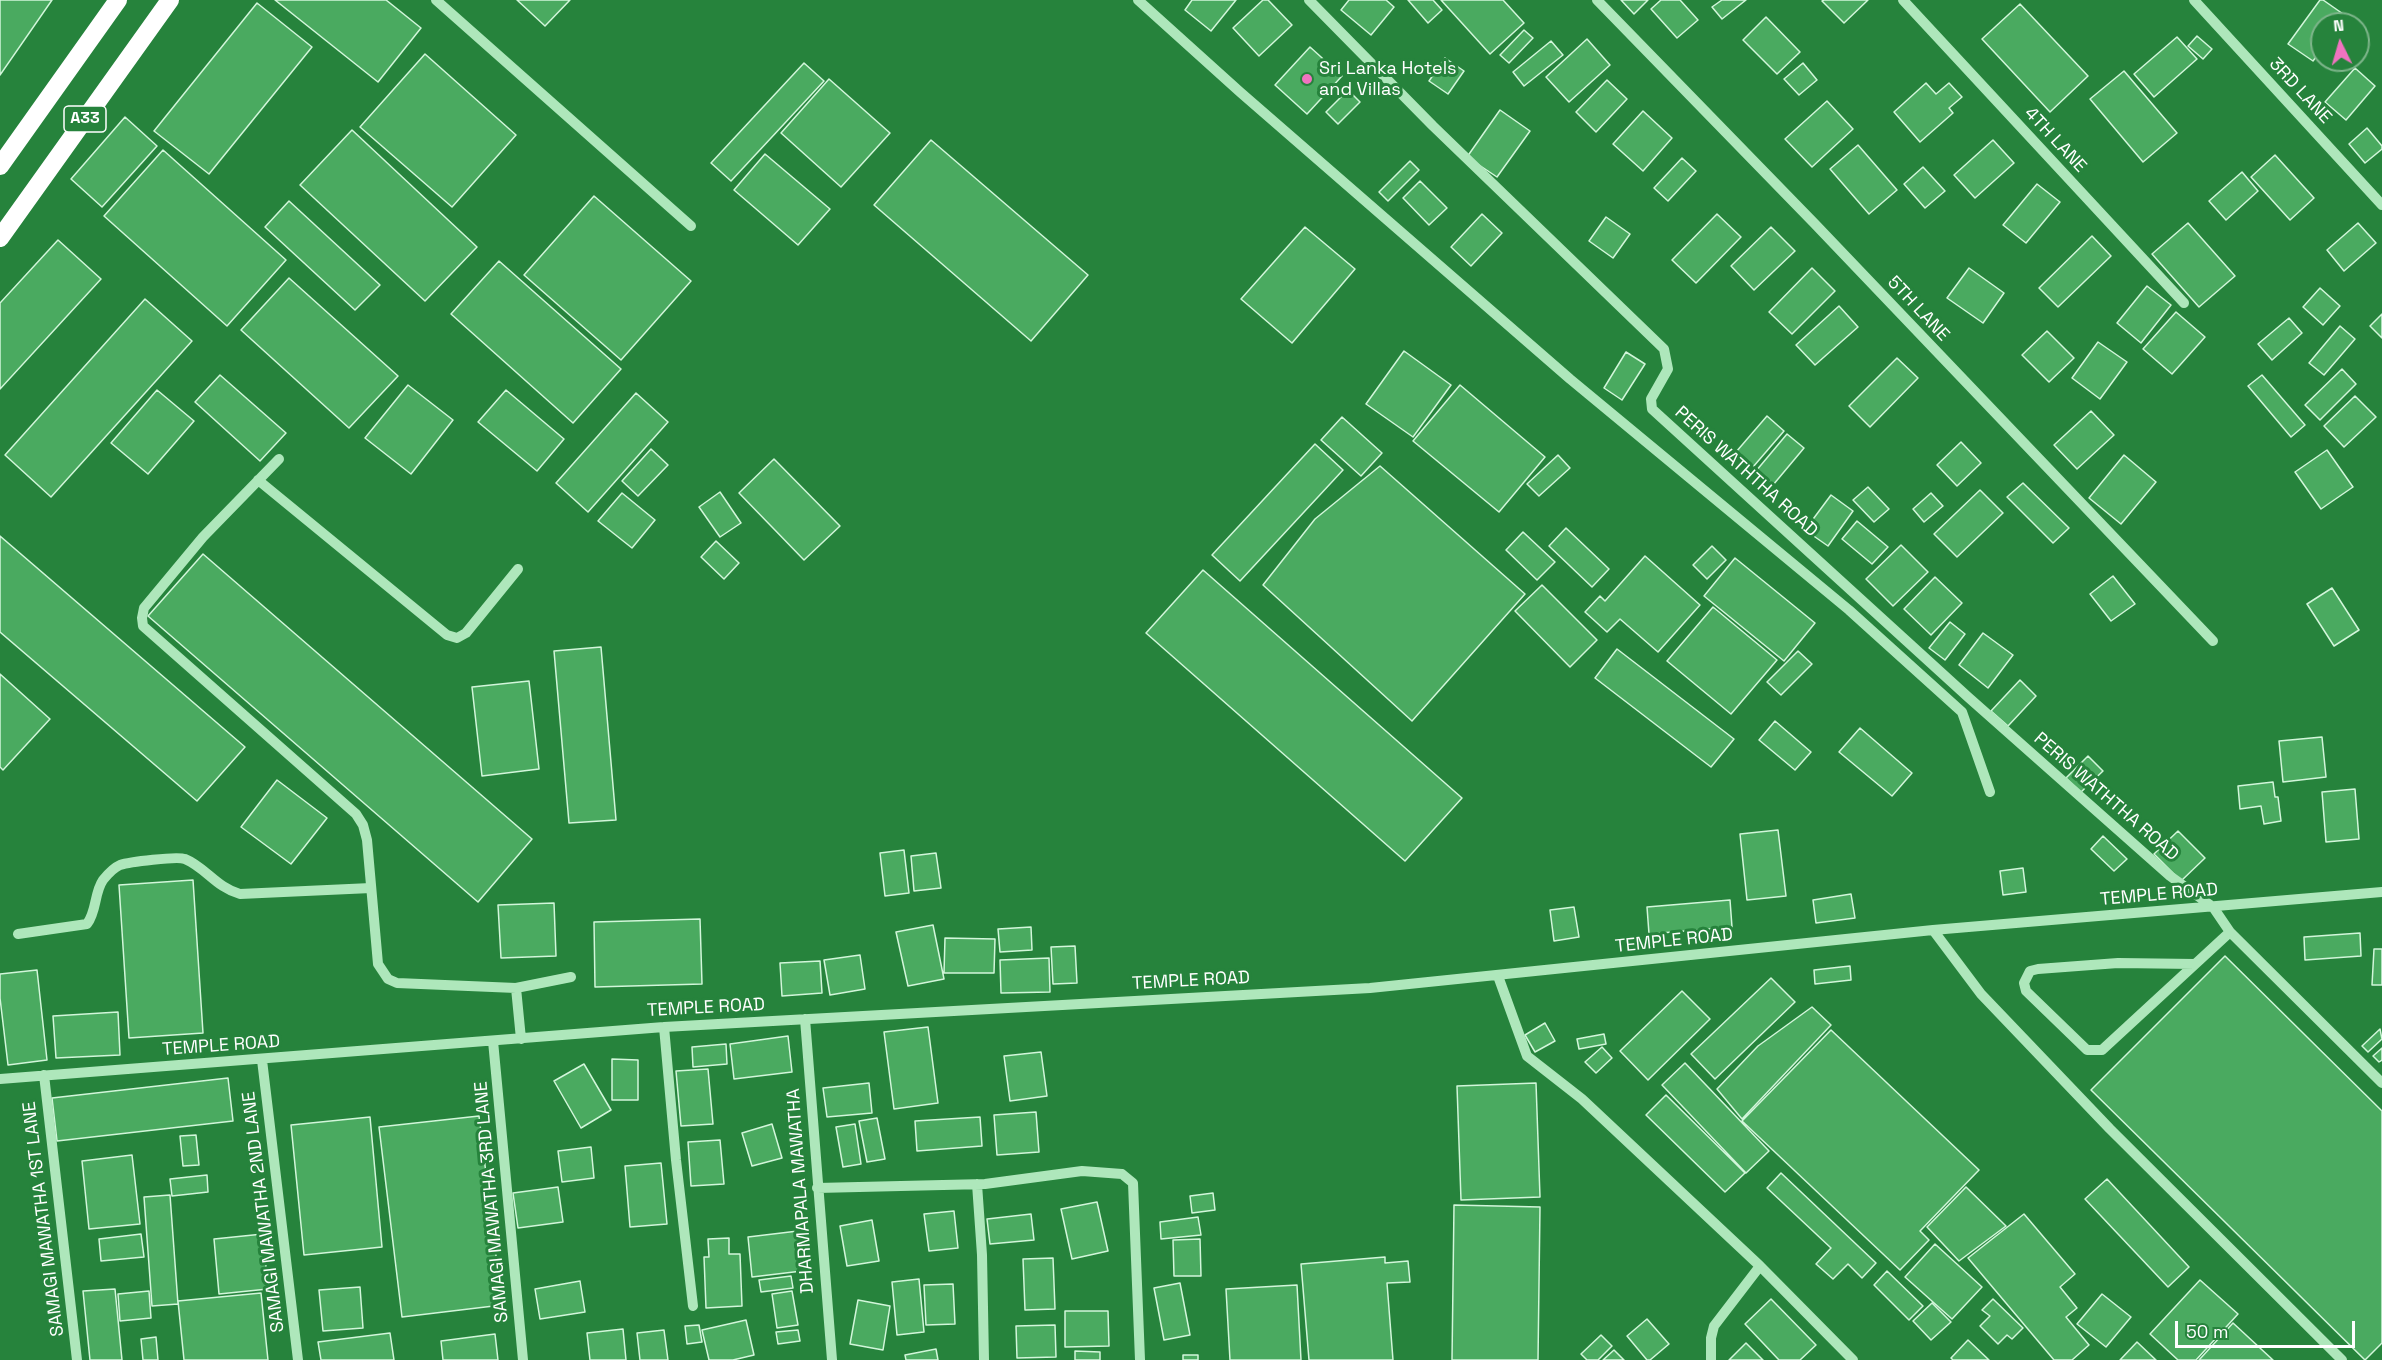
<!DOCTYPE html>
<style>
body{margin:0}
#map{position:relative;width:2382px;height:1360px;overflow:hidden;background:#26833c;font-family:"Space Grotesk",sans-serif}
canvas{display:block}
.north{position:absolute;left:2310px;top:12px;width:60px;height:60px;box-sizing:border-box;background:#26833c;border:2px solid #7db58a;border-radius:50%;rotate:355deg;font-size:16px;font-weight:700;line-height:24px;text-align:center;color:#fff}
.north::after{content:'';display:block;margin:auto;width:21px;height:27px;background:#f073c0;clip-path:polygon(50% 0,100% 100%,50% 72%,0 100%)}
.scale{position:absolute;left:2175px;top:1321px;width:180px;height:27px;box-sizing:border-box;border:3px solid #fff;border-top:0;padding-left:8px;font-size:18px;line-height:21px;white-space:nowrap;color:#fff;-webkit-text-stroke:4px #26833c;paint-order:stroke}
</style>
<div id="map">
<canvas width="2382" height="1360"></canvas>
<div class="north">N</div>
<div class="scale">50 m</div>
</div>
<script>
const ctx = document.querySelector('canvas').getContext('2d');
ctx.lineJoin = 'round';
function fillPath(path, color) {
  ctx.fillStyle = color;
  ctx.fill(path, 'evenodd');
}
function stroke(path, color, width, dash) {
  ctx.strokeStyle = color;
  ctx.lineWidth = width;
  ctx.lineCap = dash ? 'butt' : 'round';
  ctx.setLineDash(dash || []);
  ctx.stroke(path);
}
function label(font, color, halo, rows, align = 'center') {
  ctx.font = font + ' "Space Grotesk",sans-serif';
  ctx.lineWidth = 6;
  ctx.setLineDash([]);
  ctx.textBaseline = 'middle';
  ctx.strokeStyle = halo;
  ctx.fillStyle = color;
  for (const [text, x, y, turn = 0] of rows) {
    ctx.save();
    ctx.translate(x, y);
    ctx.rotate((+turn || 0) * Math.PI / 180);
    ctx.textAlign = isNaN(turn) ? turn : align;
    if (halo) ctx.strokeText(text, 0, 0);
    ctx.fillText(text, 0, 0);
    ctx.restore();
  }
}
const building = new Path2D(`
 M0,0H52L0,75Z
 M275,0H386L421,28L378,82Z
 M517,0H570L545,26Z
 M1192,0H1236L1211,31L1185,10Z
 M1263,0H1268L1292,25L1259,56L1233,28Z
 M1349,0H1386L1394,7L1371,35L1341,10Z
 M1408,0H1433L1442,10L1428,23Z
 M1441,0H1503L1524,23L1490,54Z
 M1621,0H1648L1634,14Z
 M1661,0H1680L1698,20L1677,38L1651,9Z
 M1722,0H1746L1722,19L1712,7Z
 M1824,0H1868L1844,23L1822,1Z
 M2320,0H2323L2346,16L2340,24H2322V49L2313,61L2288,44Z
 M257,3L312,47L209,174L154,131Z
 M2020,4L2088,76L2050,112L1982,39Z
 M1766,17L1800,52L1777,74L1743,40Z
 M1524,30L1533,38L1509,63L1500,55Z
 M2197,36L2212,49L2203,59L2188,46Z
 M2177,37L2197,59L2154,97L2134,74Z
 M1587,39L1610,65L1569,102L1546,77Z
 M1551,41L1563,55L1524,86L1513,72Z
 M1310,47L1342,76L1307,114L1275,85Z
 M425,54L516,135L452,207L360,127Z
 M1445,58L1464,71L1448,94L1429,81Z
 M804,63L824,81L731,181L711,163Z
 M1803,63L1817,80L1799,95L1784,79Z
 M2355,68L2375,86L2346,120L2325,102Z
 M2124,71L2177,133L2143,162L2090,99Z
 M829,79L890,133L841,187L781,133Z
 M1607,80L1627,99L1596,132L1576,112Z
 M1926,83L1936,94L1949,83L1962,97L1949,108L1953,113L1920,142L1894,112Z
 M1348,90L1360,102L1338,124L1326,112Z
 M1827,101L1853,129L1812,167L1785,139Z
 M1500,110L1530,131L1497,177L1467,157Z
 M1643,111L1672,138L1643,171L1613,144Z
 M125,117L157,146L102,207L71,179Z
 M2367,128L2382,146V149L2365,163L2349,144Z
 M352,130L477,247L425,301L300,185Z
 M931,140L1088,275L1031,341L874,205Z
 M1993,140L2014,163L1975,198L1954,175Z
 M1858,145L1897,190L1869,214L1830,169Z
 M163,150L286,260L227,326L104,216Z
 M765,154L830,209L798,245L734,190Z
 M2275,155L2314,198L2290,220L2251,177Z
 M1682,158L1696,171L1668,201L1654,188Z
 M1410,161L1419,170L1388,201L1379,192Z
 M1923,167L1945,191L1925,208L1904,184Z
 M2242,172L2258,191L2226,220L2209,201Z
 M1420,181L1447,208L1429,225L1403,198Z
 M2037,184L2060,202L2026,243L2003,225Z
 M594,196L691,281L621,360L524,275Z
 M289,201L380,285L355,310L265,227Z
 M1482,214L1502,233L1471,266L1451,247Z
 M1717,214L1741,237L1696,283L1672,260Z
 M1606,217L1630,234L1613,258L1589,241Z
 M2188,223L2235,276L2199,307L2152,254Z
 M2358,223L2376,243L2344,271L2327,250Z
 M1305,227L1355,269L1292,343L1241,299Z
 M1771,227L1795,251L1754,290L1731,266Z
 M2092,236L2111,256L2058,307L2039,288Z
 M58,240L101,279L0,389V303Z
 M499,261L621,369L573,423L451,314Z
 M1812,268L1835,291L1792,334L1769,312Z
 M1969,268L2004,293L1983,323L1947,298Z
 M289,278L398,376L349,428L241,330Z
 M2147,286L2171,305L2141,343L2117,323Z
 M2320,288L2340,306L2323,325L2303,307Z
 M145,299L192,341L51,497L5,455Z
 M1839,306L1858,327L1815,365L1796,345Z
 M2176,312L2205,337L2172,374L2143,349Z
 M2382,314V338L2370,326Z
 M2289,318L2302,333L2272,360L2258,344Z
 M2340,326L2355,339L2324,375L2309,363Z
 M2047,331L2074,358L2049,382L2022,355Z
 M2098,342L2127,362L2100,399L2072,378Z
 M1404,351L1451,385L1413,437L1366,404Z
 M1626,352L1645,364L1622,400L1604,388Z
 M1897,358L1918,378L1870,427L1849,406Z
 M2342,369L2356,384L2320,420L2305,405Z
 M220,375L286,433L260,461L195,402Z
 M2262,375L2305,425L2291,437L2248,386Z
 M408,385L453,420L411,474L365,438Z
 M1460,385L1545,457L1499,512L1413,441Z
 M157,390L194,421L148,474L111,443Z
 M506,390L564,439L537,471L478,422Z
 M636,393L668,422L588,512L556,483Z
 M2355,396L2376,417L2344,447L2324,426Z
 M2091,411L2114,435L2077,469L2054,445Z
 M1767,416L1784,431L1753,467L1736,452Z
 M1342,417L1382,453L1361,476L1321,440Z
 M1787,434L1804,448L1773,485L1756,471Z
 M1961,442L1981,463L1957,486L1937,465Z
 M1315,444L1343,470L1240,581L1212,555Z
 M651,449L668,465L638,496L622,481Z
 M2327,450L2353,487L2321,509L2295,472Z
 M1558,455L1570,468L1539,496L1527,484Z
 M2124,455L2156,482L2121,524L2089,498Z
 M774,459L840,526L804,560L739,493Z
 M1380,466L1525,594L1412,721L1263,585L1315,519Z
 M2023,483L2069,528L2053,543L2007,497Z
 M1868,487L1889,509L1874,522L1853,500Z
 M1980,490L2003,513L1957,557L1934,534Z
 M720,492L741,523L720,537L699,507Z
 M622,493L655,520L632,548L598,521Z
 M1931,493L1943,506L1924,522L1913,509Z
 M1831,495L1853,511L1828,546L1805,530Z
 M1857,521L1888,547L1872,564L1842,539Z
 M1566,528L1609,569L1592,587L1549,546Z
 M1523,532L1555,562L1537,580L1506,550Z
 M0,536L245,747L197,801L0,632Z
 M716,541L739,563L724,579L701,557Z
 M1901,545L1928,572L1893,606L1866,579Z
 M1712,546L1726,560L1707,579L1693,565Z
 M203,554L532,839L478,902L148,616Z
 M1645,556L1700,605L1658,652L1620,619L1607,632L1585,612L1600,596L1605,601Z
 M1735,558L1815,623L1784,661L1704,596Z
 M1203,570L1462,798L1405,861L1146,633Z
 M2113,576L2135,604L2111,621L2090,594Z
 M1935,577L1962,603L1931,635L1904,609Z
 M1542,585L1597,640L1570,667L1515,611Z
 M2332,588L2359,630L2334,646L2307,604Z
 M1713,607L1777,660L1731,714L1667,661Z
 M1950,622L1965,634L1945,660L1929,648Z
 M1983,633L2013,655L1988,688L1959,665Z
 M601,647L616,820L569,823L554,651Z
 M1617,649L1734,739L1711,767L1595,678Z
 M1798,651L1812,664L1781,695L1767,682Z
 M0,674L50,719L3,770L0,767Z
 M2020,680L2036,696L2008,726L1991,711Z
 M529,681L539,769L482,776L472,687Z
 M1775,721L1811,752L1795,770L1759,740Z
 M1860,728L1912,773L1892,796L1839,752Z
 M2322,737L2326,777L2283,782L2279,741Z
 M2088,756L2103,771L2080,793L2066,778Z
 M277,780L327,818L291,864L241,827Z
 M2273,782L2275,797H2278L2281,821L2264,824L2261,806L2240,809L2238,786Z
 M2355,789L2359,839L2326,842L2322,792Z
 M1778,830L1786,896L1747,900L1740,834Z
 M2178,831L2205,858L2181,881L2154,854Z
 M2103,836L2127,859L2114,871L2091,849Z
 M904,850L909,893L885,896L880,853Z
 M936,853L941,888L914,891L911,856Z
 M2023,868L2026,892L2003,895L2000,871Z
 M193,880L203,1033L129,1038L119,885Z
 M1851,894L1855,918L1816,923L1813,900Z
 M1730,900L1732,927L1649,934L1647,907Z
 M554,903L556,956L501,958L498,905Z
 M1574,907L1579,937L1554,941L1550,910Z
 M700,919L702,984L595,987L594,922Z
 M933,925L944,979L908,986L896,932Z
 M1031,927L1032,950L1000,952L998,929Z
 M2360,933L2361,956L2305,960L2304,937Z
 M945,938L995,939L994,973H944Z
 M1075,946L1077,983L1053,984L1051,947Z
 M2374,949H2382V985H2372Z
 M860,955L865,989L830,995L824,960Z
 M2225,956L2382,1111V1343L2365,1360L2091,1090Z
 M1049,958L1050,992L1001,993L1000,960Z
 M820,961L822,993L782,996L780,963Z
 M1850,966L1851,980L1815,984L1814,970Z
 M37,970L47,1060L8,1065L0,998V974Z
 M1771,978L1795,1002L1715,1079L1691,1054Z
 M1682,991L1710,1019L1648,1080L1620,1051Z
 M1812,1007L1831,1025L1742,1119L1717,1089L1758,1046Z
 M118,1012L120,1055L56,1058L53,1016Z
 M1545,1023L1555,1041L1535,1052L1525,1035Z
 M928,1027L938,1103L894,1109L884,1032Z
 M2380,1029L2382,1039L2368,1052L2362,1046Z
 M1831,1030L1979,1170L1920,1231L1929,1240L1900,1270L1742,1121Z
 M1604,1034L1606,1044L1579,1049L1577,1039Z
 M788,1036L792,1072L734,1079L730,1044Z
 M726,1044L727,1064L693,1067L692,1047Z
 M1602,1047L1612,1058L1596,1073L1585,1062Z
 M2382,1048V1060L2379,1062L2373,1056Z
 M1041,1052L1047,1096L1010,1101L1004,1056Z
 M612,1059L638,1060V1100H612Z
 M1685,1063L1769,1151L1746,1173L1662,1085Z
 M584,1064L611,1110L581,1128L554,1081Z
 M708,1069L713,1124L681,1126L676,1071Z
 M228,1078L233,1121L57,1141L52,1098Z
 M869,1083L872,1113L827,1117L823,1088Z
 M1536,1083L1540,1197L1461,1200L1457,1086Z
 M1666,1095L1745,1173L1725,1192L1646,1115Z
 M1036,1112L1039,1152L997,1155L994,1115Z
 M479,1116L502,1305L402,1317L379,1127Z
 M370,1117L382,1247L304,1255L291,1125Z
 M980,1117L982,1146L917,1151L915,1121Z
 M877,1118L885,1159L867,1162L859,1121Z
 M772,1124L782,1158L752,1166L742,1133Z
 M855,1124L861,1164L843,1167L836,1127Z
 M196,1135L199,1165L183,1166L180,1136Z
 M720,1140L724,1184L691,1186L688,1142Z
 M591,1147L594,1178L562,1182L558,1151Z
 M132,1155L140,1224L89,1229L82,1161Z
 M661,1163L667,1224L630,1227L625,1166Z
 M1781,1173L1876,1263L1862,1278L1848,1264L1833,1279L1816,1264L1831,1248L1767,1188Z
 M207,1175L208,1192L172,1196L170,1179Z
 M2107,1179L2189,1267L2168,1287L2085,1199Z
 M558,1187L563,1222L518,1228L513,1193Z
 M1966,1187L2006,1226L1959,1261L1927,1227Z
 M1213,1193L1215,1210L1192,1213L1190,1196Z
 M170,1195L178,1304L152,1306L144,1197Z
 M1097,1202L1108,1251L1072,1259L1061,1209Z
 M1454,1205L1540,1207L1538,1360H1452Z
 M954,1211L958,1248L929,1251L924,1214Z
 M1031,1214L1034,1240L990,1244L987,1219Z
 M2024,1214L2075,1274L2060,1287L2077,1308L2066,1317L2089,1345L2072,1360H2054L1968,1258Z
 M1198,1217L1201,1235L1161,1239L1160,1222Z
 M872,1220L879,1261L847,1266L840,1226Z
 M798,1231L802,1271L752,1277L748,1237Z
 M141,1234L144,1257L101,1261L99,1239Z
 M263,1234L268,1289L219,1294L214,1239Z
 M729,1238V1254H740L742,1306L706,1308L704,1257H709L708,1239Z
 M1200,1239L1201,1276H1174L1173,1240Z
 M1935,1244L1982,1287L1952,1319L1905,1277Z
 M1385,1257V1263L1408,1261L1410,1282L1387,1283L1393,1360H1309L1301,1264Z
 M1053,1258L1055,1309L1025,1310L1023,1259Z
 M1887,1271L1923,1306L1909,1320L1874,1285Z
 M791,1276L793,1288L761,1292L759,1280Z
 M919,1279L924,1332L897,1335L892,1282Z
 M2200,1280L2238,1314L2196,1360H2178L2150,1334Z
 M580,1281L585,1312L540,1319L535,1289Z
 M1180,1283L1190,1335L1164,1340L1154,1288Z
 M953,1284L955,1324L926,1325L924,1285Z
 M1297,1285L1301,1360H1230L1226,1289Z
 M360,1287L363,1328L323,1331L319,1290Z
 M115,1289L122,1360H90L83,1291Z
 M149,1291L151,1318L120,1321L118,1294Z
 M792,1291L798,1325L777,1328L772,1294Z
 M261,1293L268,1360H184L178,1301Z
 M2102,1294L2131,1317L2106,1347L2077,1324Z
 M1771,1299L1816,1345L1800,1360H1779L1745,1324Z
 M1993,1299L2023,1328L2012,1339L2007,1335L1998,1344L1980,1326L1990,1316L1982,1310Z
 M858,1300L890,1306L883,1350L850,1344Z
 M1932,1303L1951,1322L1931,1340L1913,1321Z
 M1065,1311H1108L1109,1346L1065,1347Z
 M1647,1319L1669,1344L1650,1360H1647L1627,1336Z
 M746,1320L754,1355L733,1360H709L702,1330Z
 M2233,1323L2273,1360H2199Z
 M699,1325L702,1342L687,1344L685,1326Z
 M1055,1325L1056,1357L1017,1358L1016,1326Z
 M623,1329L626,1360H590L587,1333Z
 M664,1330L668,1360H640L637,1333Z
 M798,1330L800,1341L778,1344L776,1332Z
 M390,1333L394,1360H321L318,1342Z
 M495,1334L498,1360H443L441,1341Z
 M1601,1335L1612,1346L1598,1360H1587L1581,1354Z
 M156,1337L158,1360H143L141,1339Z
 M1968,1340L1989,1360H1953L1951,1358Z
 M2137,1342L2156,1360H2120Z
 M1746,1343L1763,1360H1729Z
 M936,1349L938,1360H906L905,1355Z
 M1614,1350L1624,1360H1603Z
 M1075,1351L1100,1352V1360H1075Z
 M1183,1355H1198V1360H1183Z`);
fillPath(building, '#4aaa60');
stroke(building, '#d2f6da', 1.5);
stroke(new Path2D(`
 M436,0L691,226
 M1138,0L1240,92L1570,379L1849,610L1962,712L1990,792
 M1309,0L1433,126L1664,349L1668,369L1651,399L1652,409L1968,697L2170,876L2213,907L2230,932L2382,1083
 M1597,0L1814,223L2213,641
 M1903,0L2184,303
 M2194,0L2382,205
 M279,459L203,537L144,608L142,618L143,626L356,814L363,825L367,840L378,964L388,979L397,983L516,988L571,977
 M258,480L447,635L457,638L466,633L518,569
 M1933,930L1981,994L2110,1129L2342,1360
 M18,934L87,924C97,911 94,893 103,880C107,875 113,868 120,865C129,862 177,856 185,859C205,867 217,888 240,894L371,888
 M2195,964L2118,963L2038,969L2030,971L2024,983L2026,991L2087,1050H2102L2230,932
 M1498,976L1527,1056L1582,1099L1760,1266L1853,1360
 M516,988L521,1039
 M805,1019L832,1360
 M664,1027L676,1160L693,1306
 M493,1041L523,1360
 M262,1060L298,1360
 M44,1075L77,1360
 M0,1079L664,1027L1370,988L1933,930L2382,892
 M977,1184L982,1255L984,1360
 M817,1188L985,1184L1082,1171L1122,1174L1133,1183L1140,1360
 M1711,1360V1338L1714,1326L1760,1266`), '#aee7bb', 10);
stroke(new Path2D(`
 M0,166L118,0
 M0,238L170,0`), '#fff', 18);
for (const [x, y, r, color] of [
 [1307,79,6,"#f073c0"]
]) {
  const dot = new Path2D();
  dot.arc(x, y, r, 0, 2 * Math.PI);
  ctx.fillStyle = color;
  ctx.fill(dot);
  stroke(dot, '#26833c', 2);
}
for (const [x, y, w] of [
 [85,119,42]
]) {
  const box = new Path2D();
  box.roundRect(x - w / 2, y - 13, w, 26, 4.5);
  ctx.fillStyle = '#26833c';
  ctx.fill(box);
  stroke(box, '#fff', 1.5);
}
label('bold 16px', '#fff', null, [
 ["A33",85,119]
]);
label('18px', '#fff', '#26833c', [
 ["Sri Lanka Hotels",1319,69],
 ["and Villas",1319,90]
], 'left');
label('18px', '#fff', '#26833c', [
 ["3RD LANE",2300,91,47],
 ["4TH LANE",2055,140,47],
 ["5TH LANE",1918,309,47],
 ["PERIS WATHTHA ROAD",1746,472,42],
 ["PERIS WATHTHA ROAD",2106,797,41],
 ["TEMPLE ROAD",2159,895,-5],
 ["TEMPLE ROAD",1674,941,-6],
 ["TEMPLE ROAD",1191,981,-3],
 ["TEMPLE ROAD",706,1008,-3],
 ["TEMPLE ROAD",221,1046,-4],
 ["DHARMAPALA MAWATHA",801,1191,-94],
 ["SAMAGI MAWATHA 3RD LANE",492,1202,-95],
 ["SAMAGI MAWATHA 2ND LANE",264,1212,-97],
 ["SAMAGI MAWATHA 1ST LANE",44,1219,-97]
]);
</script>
